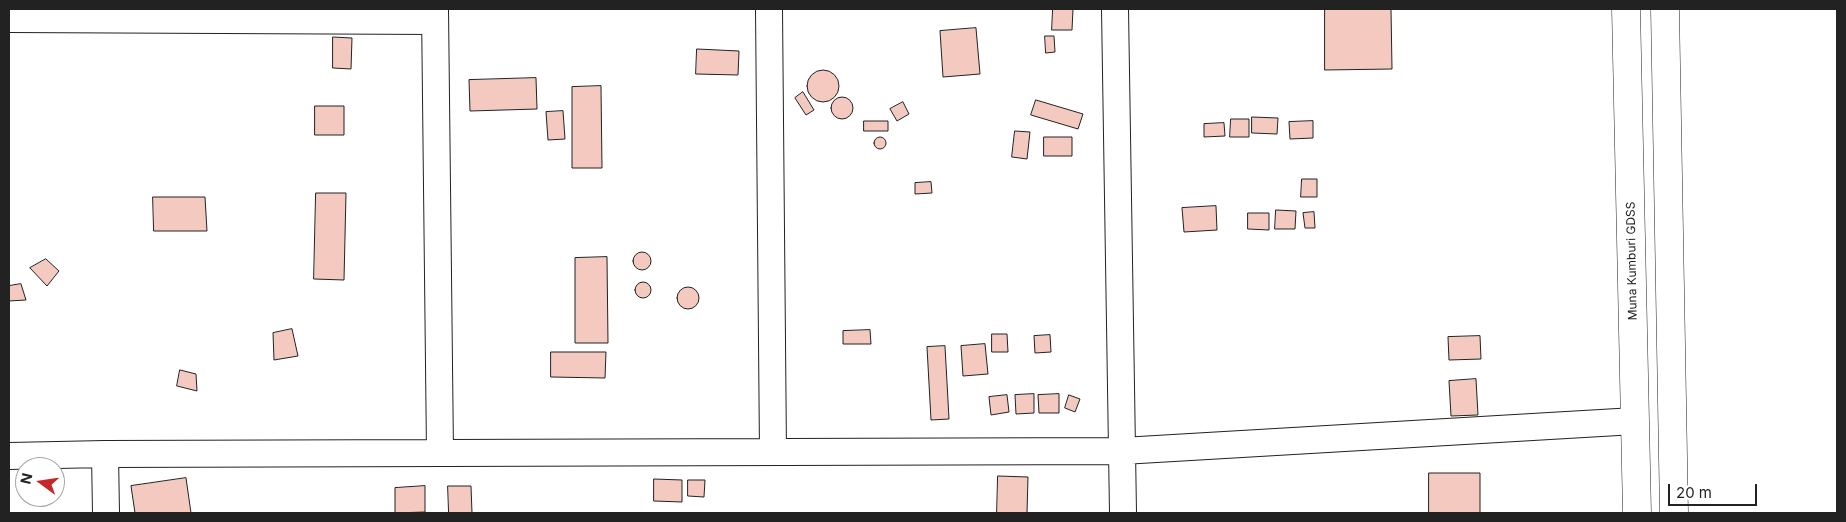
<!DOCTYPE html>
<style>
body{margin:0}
#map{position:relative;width:1846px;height:522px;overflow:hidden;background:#fff;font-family:Inter,sans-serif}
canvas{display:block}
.frame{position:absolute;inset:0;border:10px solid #222;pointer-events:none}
.north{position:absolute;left:15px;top:457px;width:50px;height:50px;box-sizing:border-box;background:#fff;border:1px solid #a7a7a7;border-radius:50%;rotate:284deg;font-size:14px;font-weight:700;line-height:20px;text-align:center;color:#222}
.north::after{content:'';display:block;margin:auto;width:18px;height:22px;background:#c62828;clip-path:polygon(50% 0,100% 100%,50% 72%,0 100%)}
.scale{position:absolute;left:1668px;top:484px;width:89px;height:22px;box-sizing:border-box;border:2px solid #222;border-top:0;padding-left:6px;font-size:15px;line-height:18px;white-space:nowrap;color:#222;-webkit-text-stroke:4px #fff;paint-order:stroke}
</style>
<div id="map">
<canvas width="1846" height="522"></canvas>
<div class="frame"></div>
<div class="north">N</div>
<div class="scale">20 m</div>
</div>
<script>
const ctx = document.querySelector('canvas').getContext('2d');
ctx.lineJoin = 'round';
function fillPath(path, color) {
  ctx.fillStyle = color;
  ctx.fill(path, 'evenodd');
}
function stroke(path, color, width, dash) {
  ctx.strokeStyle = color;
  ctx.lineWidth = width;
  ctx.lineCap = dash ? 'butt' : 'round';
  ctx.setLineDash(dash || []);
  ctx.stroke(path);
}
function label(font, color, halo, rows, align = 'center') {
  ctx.font = font + ' Inter,sans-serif';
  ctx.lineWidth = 4;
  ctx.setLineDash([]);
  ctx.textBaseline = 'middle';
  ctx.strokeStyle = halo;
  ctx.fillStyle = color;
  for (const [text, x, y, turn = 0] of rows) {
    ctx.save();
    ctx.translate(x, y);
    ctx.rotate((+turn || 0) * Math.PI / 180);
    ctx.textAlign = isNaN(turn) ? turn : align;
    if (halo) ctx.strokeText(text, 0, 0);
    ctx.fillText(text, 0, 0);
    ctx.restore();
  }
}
const building = new Path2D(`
 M1053,9H1073L1072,30H1052Z
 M1325,9H1391L1392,69L1325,70Z
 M976,28L980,74L943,77L940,31Z
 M1045,36H1054L1055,52L1046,53Z
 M333,37L352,38L351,69L333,68Z
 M697,49L739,51L738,75L696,74Z
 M807 86a16 16 0 1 1 32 0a16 16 0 1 1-32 0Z
 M536,78L537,109L470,111L469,80Z
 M601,86L602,168H572V87Z
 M803,92L814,110L806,115L795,98Z
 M831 108a11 11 0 1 1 22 0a11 11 0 1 1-22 0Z
 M1036,100L1083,114L1078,129L1031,115Z
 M903,102L909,114L897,121L890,109Z
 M315,106H344V135H315Z
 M563,111L565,139L548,140L546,112Z
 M1252,117L1278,118L1277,134L1252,133Z
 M1231,119H1249V137H1230Z
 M864,121H888V131H864Z
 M1313,121V138L1290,139L1289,122Z
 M1224,123L1225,136L1204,137V124Z
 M1015,131L1030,132L1027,159L1012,157Z
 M874 143a6 6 0 1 1 12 0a6 6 0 1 1-12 0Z
 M1044,137H1072V156H1044Z
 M1302,179H1317V197H1301Z
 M931,182L932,193L915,194V183Z
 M316,193H346L344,280L314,279Z
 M153,197H205L207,231H154Z
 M1216,206L1217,230L1184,232L1182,208Z
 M1276,210L1296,211L1295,229H1275Z
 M1314,212L1315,228H1305L1303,213Z
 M1248,213H1269V230L1248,229Z
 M633 261a9 9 0 1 1 18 0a9 9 0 1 1-18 0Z
 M607,257L608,343H575V258Z
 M46,259L59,271L47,286L30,268Z
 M635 290a8 8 0 1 1 16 0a8 8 0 1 1-16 0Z
 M21,284L26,300L9,301V286Z
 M677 298a11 11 0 1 1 22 0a11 11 0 1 1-22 0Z
 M292,329L298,356L274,360L273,333Z
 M870,330L871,344H843V331Z
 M992,334H1007L1008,352H992Z
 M1050,335L1051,352L1035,353L1034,336Z
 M1480,336L1481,359L1449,360L1448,337Z
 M985,344L988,374L963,376L961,346Z
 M945,346L949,419L931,420L927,347Z
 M551,352H606L605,378L551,377Z
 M180,370L196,374L197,391L177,386Z
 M1476,379L1478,415L1451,416L1449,381Z
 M1034,394V413L1016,414L1015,395Z
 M1059,394V413H1039L1038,395Z
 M1007,395L1009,412L991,415L989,397Z
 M1069,395L1080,399L1075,412L1065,408Z
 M1429,473H1480V513H1429Z
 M998,476L1028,477L1027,513H997Z
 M186,478L191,513H135L131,486Z
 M654,479L682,480V502L654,501Z
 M688,480H705L704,497L688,496Z
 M425,486V512L395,513V488Z
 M448,486H471L472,513H449Z`);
fillPath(building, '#f3c9c0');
stroke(building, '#222', 1);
const street = new Path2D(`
 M435,9L440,453
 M769,9L773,452
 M1115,9L1123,513
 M9,19L435,21
 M105,454L106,513
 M9,456L105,454L1122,451L1635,421`);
const highway = new Path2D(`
 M1626,9L1637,513
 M1665,9L1674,513`);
stroke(street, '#222', 28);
stroke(highway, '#222', 29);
stroke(street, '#fff', 26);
stroke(highway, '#fff', 28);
label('12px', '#222', '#fff', [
 ["Muna Kumburi GDSS",1632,261,-91]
]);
</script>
